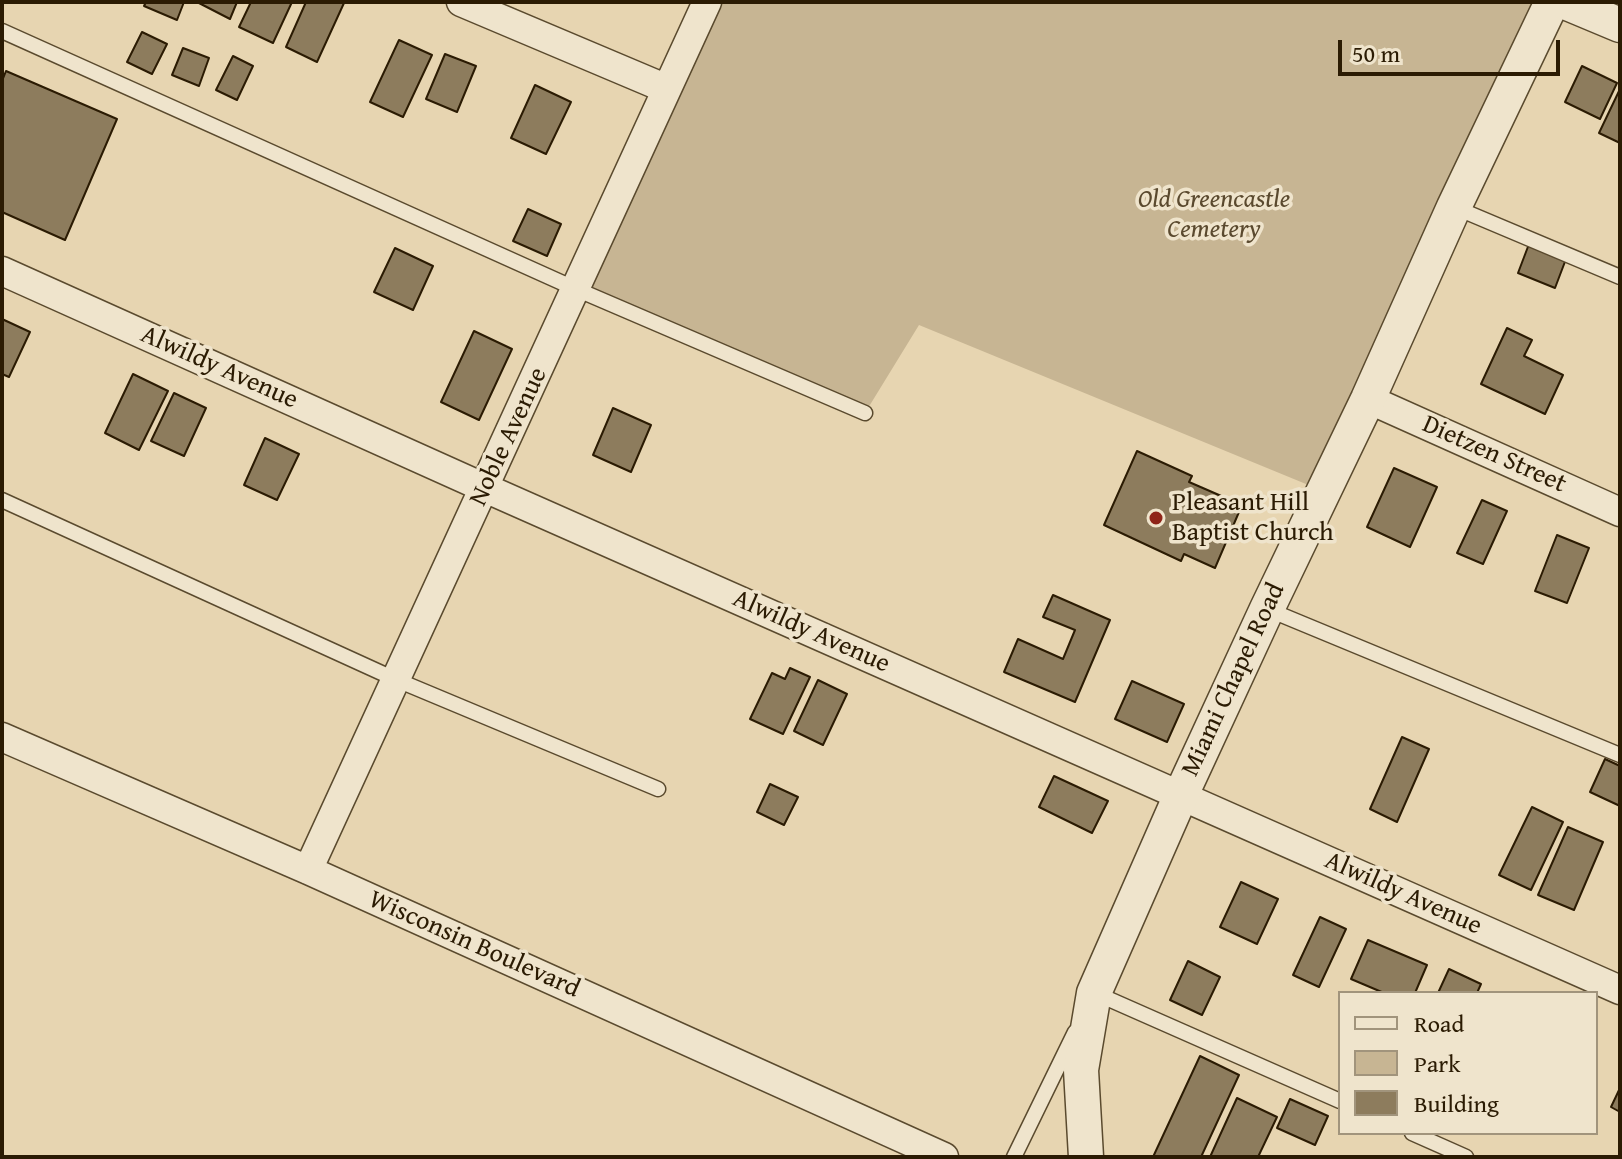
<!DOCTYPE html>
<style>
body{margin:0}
#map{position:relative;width:1622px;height:1159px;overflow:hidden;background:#e7d5b1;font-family:"Gentium Book Plus",serif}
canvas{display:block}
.frame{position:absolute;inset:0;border:4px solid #2b1b03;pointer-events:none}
.legend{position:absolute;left:1338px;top:991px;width:260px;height:144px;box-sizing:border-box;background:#efe4cc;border:2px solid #a1947c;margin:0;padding:10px 14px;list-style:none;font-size:24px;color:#2b1b03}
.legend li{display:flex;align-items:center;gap:16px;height:40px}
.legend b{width:40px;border:2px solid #a1947c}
.scale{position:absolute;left:1338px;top:40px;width:222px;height:36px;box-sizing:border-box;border:4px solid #2b1b03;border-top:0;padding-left:10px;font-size:24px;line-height:28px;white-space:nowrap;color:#2b1b03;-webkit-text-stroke:6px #efe4cc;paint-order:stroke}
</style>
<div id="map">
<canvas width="1622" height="1159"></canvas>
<div class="frame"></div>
<ul class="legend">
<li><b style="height:10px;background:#efe4cc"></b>Road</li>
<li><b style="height:22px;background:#c7b593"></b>Park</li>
<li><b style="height:22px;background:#8d7c5d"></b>Building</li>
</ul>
<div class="scale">50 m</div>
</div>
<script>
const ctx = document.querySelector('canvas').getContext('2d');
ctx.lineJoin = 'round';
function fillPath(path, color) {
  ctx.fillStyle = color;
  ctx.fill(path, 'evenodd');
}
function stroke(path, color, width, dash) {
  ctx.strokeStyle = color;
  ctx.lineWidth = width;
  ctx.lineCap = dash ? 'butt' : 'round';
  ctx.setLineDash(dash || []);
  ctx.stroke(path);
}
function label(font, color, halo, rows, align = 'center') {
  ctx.font = font + ' "Gentium Book Plus",serif';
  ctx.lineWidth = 7;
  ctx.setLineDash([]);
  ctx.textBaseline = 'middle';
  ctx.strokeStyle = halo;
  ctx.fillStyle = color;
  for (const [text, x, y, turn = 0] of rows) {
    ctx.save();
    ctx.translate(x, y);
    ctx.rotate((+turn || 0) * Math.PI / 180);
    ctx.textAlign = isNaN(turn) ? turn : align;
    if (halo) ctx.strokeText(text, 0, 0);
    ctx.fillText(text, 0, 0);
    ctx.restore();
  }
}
fillPath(new Path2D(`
 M707,2H1552L1323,491L919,325L865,413L576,289Z`), '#c7b593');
const building = new Path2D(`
 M146,2H184L177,20L144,6Z
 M197,2H237L230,19Z
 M251,2H292L273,43L239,27Z
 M306,2L344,3L317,62L286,47Z
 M142,32L167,44L152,74L127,62Z
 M399,40L432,55L403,117L370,102Z
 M183,48L209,58L199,86L172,75Z
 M445,54L476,66L457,112L426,99Z
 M233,56L253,66L237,100L216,90Z
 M1582,66L1617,83L1600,119L1565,102Z
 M6,71L117,119L65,240L2,212V81Z
 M535,85L571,102L546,154L511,138Z
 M1620,89V143L1599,133Z
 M528,209L561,224L547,256L513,241Z
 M1529,244L1566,259L1555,288L1518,273Z
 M395,248L433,266L413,310L374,292Z
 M2,319L30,332L9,377L2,374Z
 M1507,328L1532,340L1524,356L1563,375L1545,414L1481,384Z
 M474,331L512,349L479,420L441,402Z
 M133,374L168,391L139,450L105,433Z
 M174,393L206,408L184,456L151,441Z
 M613,408L651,425L631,472L593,455Z
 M265,438L299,454L277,500L244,485Z
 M1137,451L1192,476L1189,482L1242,505L1215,568L1184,554L1181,561L1104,525Z
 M1394,468L1437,487L1410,547L1367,527Z
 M1482,500L1507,511L1483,564L1457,553Z
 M1557,535L1589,548L1567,603L1535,591Z
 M1053,595L1110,620L1075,702L1004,672L1018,639L1063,659L1075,630L1043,617Z
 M790,668L810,677L783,734L750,719L772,673L785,679Z
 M818,680L847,694L823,745L794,731Z
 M1132,681L1184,704L1167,742L1115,719Z
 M1402,737L1429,749L1397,822L1370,809Z
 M1605,759L1620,766V806L1590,792Z
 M1054,776L1108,801L1092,833L1039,807Z
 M770,784L798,797L784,825L757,812Z
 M1532,807L1563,822L1531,890L1499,875Z
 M1568,827L1603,842L1574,910L1538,895Z
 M1241,882L1278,899L1257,944L1220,927Z
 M1320,917L1346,929L1319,987L1293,975Z
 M1368,940L1427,965L1415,993H1384L1351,979Z
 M1188,961L1220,977L1202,1015L1170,1000Z
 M1449,969L1481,984L1477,993H1438Z
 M1200,1056L1239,1075L1201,1157H1153Z
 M1620,1088V1112L1611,1107Z
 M1237,1098L1277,1117L1258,1157H1210Z
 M1290,1099L1328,1116L1315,1145L1277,1128Z`);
fillPath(building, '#8d7c5d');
stroke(building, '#2b1b03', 2);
const service = new Path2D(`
 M2,31L576,289L865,413
 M1454,207L1620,277
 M2,500L397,680L658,789
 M1267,609L1620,755
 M1095,993L1340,1101
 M1412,1133L1466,1157
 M1014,1157L1075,1032`);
const minor = new Path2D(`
 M461,2L667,89
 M2,271L485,488L1620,990
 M1368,399L1620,512
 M2,737L308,870L944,1157
 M308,870L707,2`);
const tertiary = new Path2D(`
 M1565,2L1620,25
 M1086,1157L1081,1070L1094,993L1181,795L1267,609L1368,399L1454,207L1552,2`);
stroke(service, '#5a4a2e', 17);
stroke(minor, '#5a4a2e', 31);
stroke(tertiary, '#5a4a2e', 37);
stroke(service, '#efe4cc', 14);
stroke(minor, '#efe4cc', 28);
stroke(tertiary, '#efe4cc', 34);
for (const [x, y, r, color] of [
 [1156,518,8,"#8f2418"]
]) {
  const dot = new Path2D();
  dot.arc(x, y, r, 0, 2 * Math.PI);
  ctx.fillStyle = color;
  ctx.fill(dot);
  stroke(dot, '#efe4cc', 3);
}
label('italic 26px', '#5a492e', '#efe4cc', [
 ["Old Greencastle",1214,200],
 ["Cemetery",1214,230]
]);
label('26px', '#2b1b03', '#efe4cc', [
 ["Alwildy Avenue",219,368,24],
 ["Noble Avenue",509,437,-65],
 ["Dietzen Street",1494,455,24],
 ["Alwildy Avenue",811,632,24],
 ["Miami Chapel Road",1234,680,-65],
 ["Alwildy Avenue",1403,894,24],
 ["Wisconsin Boulevard",474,945,24]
]);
label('26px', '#2b1b03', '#efe4cc', [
 ["Pleasant Hill",1172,503],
 ["Baptist Church",1172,533]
], 'left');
</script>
